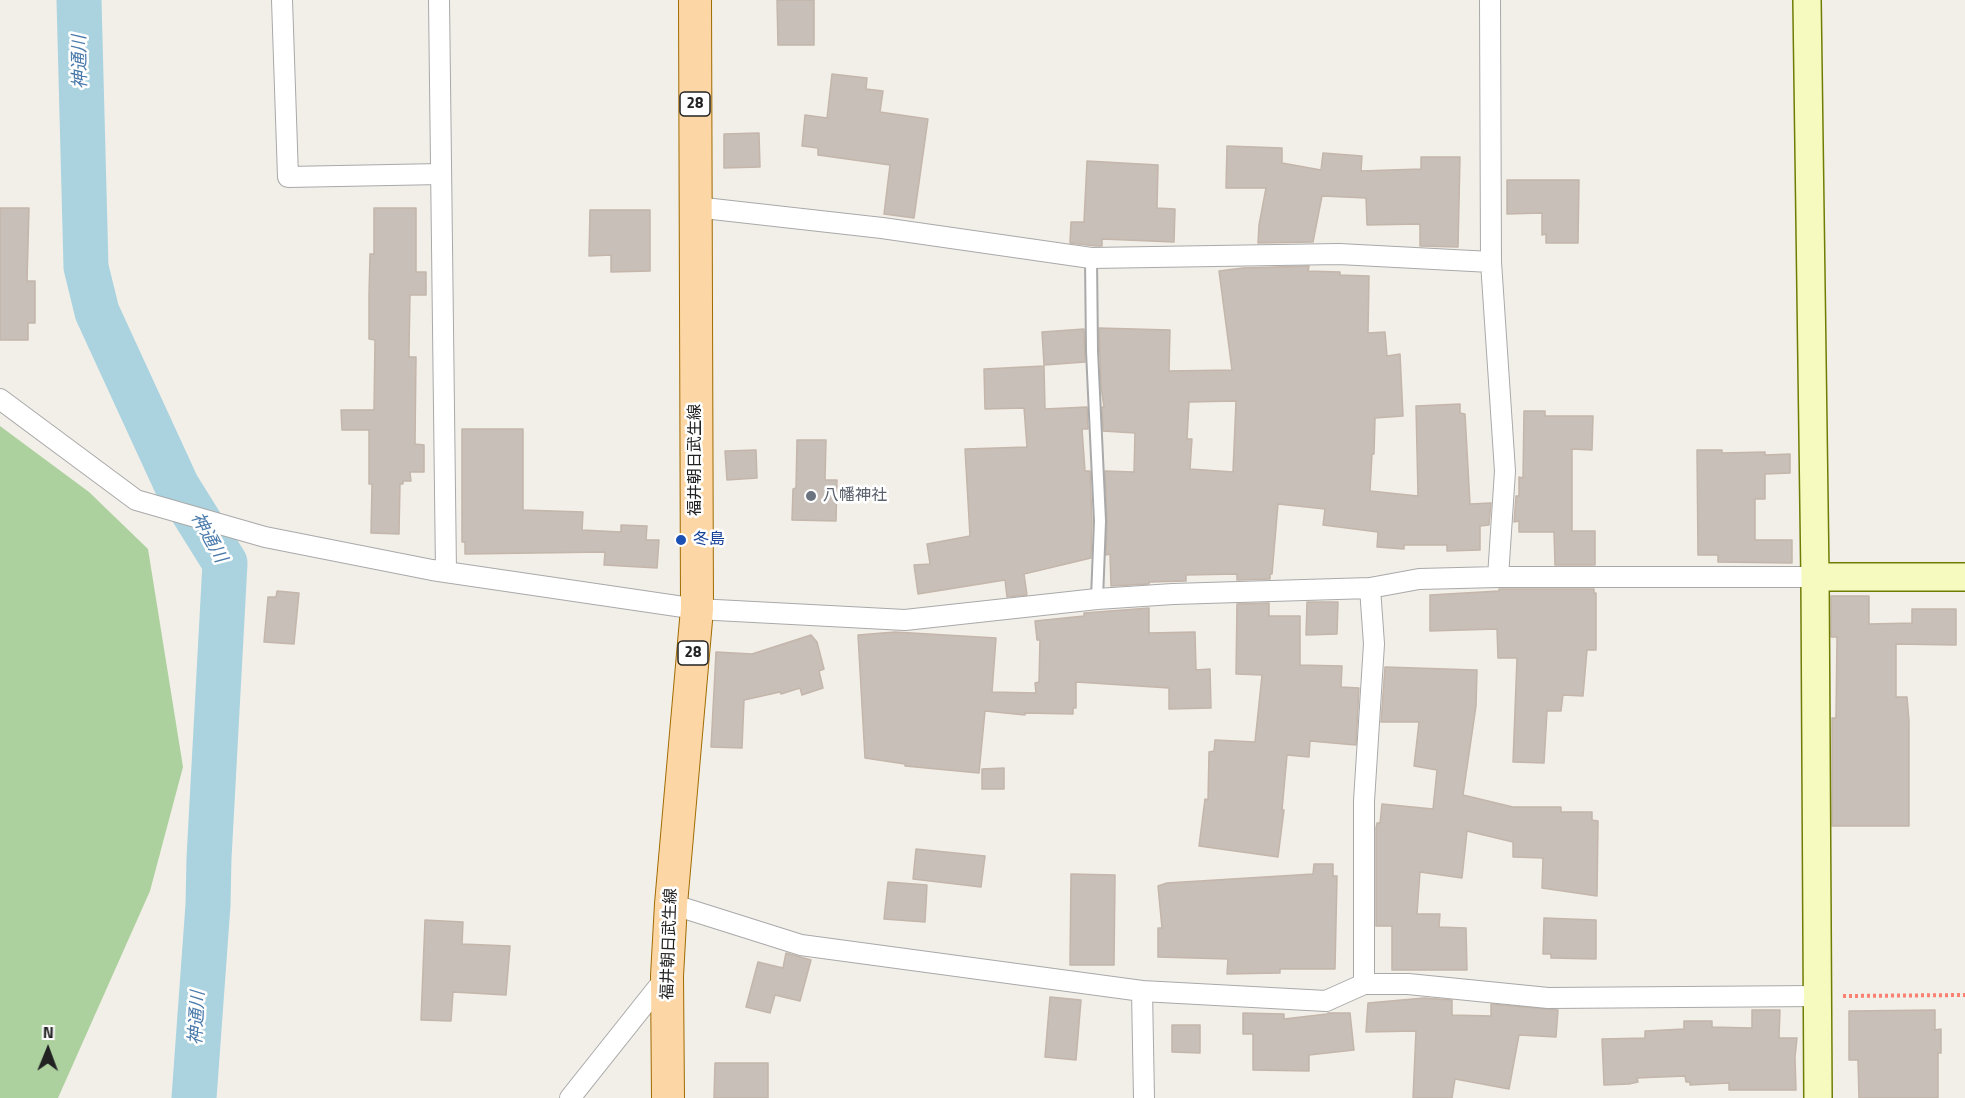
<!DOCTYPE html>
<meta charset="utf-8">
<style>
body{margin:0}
#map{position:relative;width:1965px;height:1098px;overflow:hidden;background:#f2efe9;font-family:"Titillium Web",sans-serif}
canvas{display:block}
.north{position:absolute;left:18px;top:1020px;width:60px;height:60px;-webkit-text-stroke:4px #fff;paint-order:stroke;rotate:1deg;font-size:16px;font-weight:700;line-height:24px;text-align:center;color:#222}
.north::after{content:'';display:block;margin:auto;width:21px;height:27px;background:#222;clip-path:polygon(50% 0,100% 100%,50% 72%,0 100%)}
</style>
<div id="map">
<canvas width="1965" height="1098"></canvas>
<div class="north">N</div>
</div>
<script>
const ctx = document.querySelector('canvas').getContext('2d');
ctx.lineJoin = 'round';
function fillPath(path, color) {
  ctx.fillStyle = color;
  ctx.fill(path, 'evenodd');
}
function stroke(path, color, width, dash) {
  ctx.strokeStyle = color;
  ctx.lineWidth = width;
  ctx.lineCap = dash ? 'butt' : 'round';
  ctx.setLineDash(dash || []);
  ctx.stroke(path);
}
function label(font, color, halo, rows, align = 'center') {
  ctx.font = font + ' "Titillium Web","Noto Sans JP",sans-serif';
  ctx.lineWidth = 5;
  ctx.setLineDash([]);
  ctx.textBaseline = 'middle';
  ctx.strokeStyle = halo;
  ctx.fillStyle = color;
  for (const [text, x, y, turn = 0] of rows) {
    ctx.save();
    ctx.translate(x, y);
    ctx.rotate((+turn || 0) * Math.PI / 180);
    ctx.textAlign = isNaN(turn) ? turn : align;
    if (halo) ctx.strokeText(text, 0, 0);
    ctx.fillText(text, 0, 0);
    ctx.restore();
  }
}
fillPath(new Path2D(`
 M0,426L89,492L148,549L183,767L150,891L58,1098H0Z`), '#add19e');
stroke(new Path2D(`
 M79,0L86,267L97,312L177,486L225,563L209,858L208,905L194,1098`), '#aad3df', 45);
const building = new Path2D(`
 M777,0H814V45H778Z
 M832,74L867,78L866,89L883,91L880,112L928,119L914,218L884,214L890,165L818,155V148L802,146L805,115L827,118Z
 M759,133L760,167L724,168V134Z
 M1227,146L1282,148V163L1321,170L1323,153L1362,156L1361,171L1421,169V157H1460L1458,247L1420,246V224L1367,225L1366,198L1322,196L1313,242L1258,243L1259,225L1266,188H1226Z
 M1087,161L1158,165L1157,208L1175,209L1174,242L1102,239V246H1096L1070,243L1071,222H1084Z
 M1507,180H1579L1578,243H1546V234L1542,235V213L1507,214Z
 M0,208H29L27,281H35V323H28V340H0Z
 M374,208H416V272H426V295H410L409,351V357H416L415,444L424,445V472H410L411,481H403V484H400L399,534L371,533L372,484H369V430H342L341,410H374L375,340L369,339V295L370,254H374Z
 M590,210H650V271L611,272V255L589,256Z
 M1309,266L1308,271L1340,272V275L1369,276L1368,333L1385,332L1387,356L1400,354L1403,416L1375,418L1374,454H1372L1370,491L1418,496L1416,406L1460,404V413L1465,414L1470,504L1491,503L1489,525L1480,526V550L1447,551V545H1404V549L1377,547L1378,532L1323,525L1325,509L1278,504L1272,574H1270V579L1237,580V574L1186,575V581L1149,582V584L1111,586L1110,554L1106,555L1107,521L1105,471L1134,472L1135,433L1103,431L1102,407H1104L1101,387L1099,328L1170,330L1169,371L1232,370L1219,271L1243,268ZM1236,401L1233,472L1190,469L1192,439H1187L1189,402Z
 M1084,329L1085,362L1044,365L1042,332Z
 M1044,366L1045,409L1087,407L1088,429H1082L1085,471H1090L1092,521L1091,558L1024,574L1027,595L1007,597L1005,580L918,594L914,565L930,564L927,544L970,536L965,449L1027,447L1024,408L985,409L984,369Z
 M1524,411H1545V416H1593L1592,450L1572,449V531H1595V565H1555L1554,532H1519V521L1514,522L1516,496H1519V477L1523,478Z
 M462,429H523V510L583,512L582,530L621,532V525L647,526L646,540H659L657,568L604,565L605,552L465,554V542H462Z
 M797,440H826L825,480H837L836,521L792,520L793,489L796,488Z
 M756,450L757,478L727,480L725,451Z
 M1697,450H1722V453L1765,452V455L1790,454V473L1765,474V499H1755V540H1792V563L1718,562V555H1698Z
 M1499,589H1594V593H1596V650H1587L1583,696L1563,695L1561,711H1547L1544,763L1513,762L1517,658H1498L1497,629L1430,631V595L1499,591Z
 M277,591L299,593L294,644L264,642L268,597H276Z
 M1831,596H1869V624L1912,623V609H1956V645L1896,644V697H1907L1909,721V826H1832V718H1836L1837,637H1831Z
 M1307,602H1338L1337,634L1306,635Z
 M1269,603V616H1300V665L1342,666L1341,687L1359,688L1356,745L1310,741L1309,757L1287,755L1282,810H1284L1278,857L1199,846L1205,799L1208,800L1209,752L1214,751L1215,740L1255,742L1262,675L1236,674L1237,604Z
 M1149,608V633L1195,632L1196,670L1210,669L1211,708L1169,709V688L1076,682V708H1073V714L1025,713V715L985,711L979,773L905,766V764L865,758L858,635L895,632L996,638L992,692L1036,693L1035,683L1039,682L1040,640H1037L1035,621L1084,616V613Z
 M811,635L817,642L824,669L819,671L823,688L802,695L800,688L781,694L780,692L744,700L742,748L711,747L716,652L752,654Z
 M1385,667L1477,670L1476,706L1463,795L1513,807H1561V812H1592V820L1598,821L1597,896L1542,888L1543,858L1513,857V842L1467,831L1462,878L1420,872L1417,914H1440L1439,927L1466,928L1467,970H1392V926H1376V828L1377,823H1380L1382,804L1433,809L1437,770L1414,766L1419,722H1381Z
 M1004,768V789H982V769Z
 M916,849L985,856L981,887L913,879Z
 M1314,864H1333V876H1337L1335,969H1280V973L1227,974L1228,959L1158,957V928H1162L1158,886L1167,883L1313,874Z
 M1071,874L1115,875L1114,965H1070Z
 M888,882L927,885L925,922L884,919Z
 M1544,918L1596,920V959L1551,958V954H1543Z
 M425,920L463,922L462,944L510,946L506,995L453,992L451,1021L421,1020Z
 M786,953L811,960L800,1001L775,995L770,1013L746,1007L758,962L783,968Z
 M1050,997L1081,1000L1076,1060L1045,1057Z
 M1424,998L1452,1000V1015L1491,1016V1004L1558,1010L1556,1037L1519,1035L1509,1089L1455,1079L1452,1098H1413L1416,1031L1366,1032L1368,1003Z
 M1752,1010H1780L1779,1038H1797L1795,1057L1796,1090H1729V1083L1690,1085V1082H1686L1685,1076L1637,1078L1638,1082L1629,1084L1604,1085L1602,1039L1645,1038V1031L1684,1029V1021H1712V1027L1752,1028Z
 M1935,1010V1030L1941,1029V1053H1938V1098H1859L1858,1060H1849V1011Z
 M1243,1013L1284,1014V1019L1327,1014L1328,1013H1350L1354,1050L1309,1055V1071L1253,1070V1034H1243Z
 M1172,1025H1200V1053L1172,1052Z
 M715,1063H768V1098H714Z`);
fillPath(building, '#c7bfb8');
stroke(building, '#c4b6ab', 1.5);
const lane = new Path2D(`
 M1091,258L1092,351L1100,521L1097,599`);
const street = new Path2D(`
 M282,0L288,177L441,174
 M439,0L446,572
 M1490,0L1491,262L1505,471L1498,577
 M695,207L882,228L1091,258L1339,254L1491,262
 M0,399L136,500L265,537L432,570L697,609L905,620L1097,599L1173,594L1370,588L1419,579L1498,577H1815
 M671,904L801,945L1142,991L1326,1001L1364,984H1408L1548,998L1817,996
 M1364,984V801L1374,644L1370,588
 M1142,991L1144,1098
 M570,1098L667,976`);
const secondary = new Path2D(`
 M1807,0L1815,577L1818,1098
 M1815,577H1965`);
const primary = new Path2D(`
 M668,1098L667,976L671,904L697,609L695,0`);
stroke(lane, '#a9a9a9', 14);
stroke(street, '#a9a9a9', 22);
stroke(secondary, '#707d05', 30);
stroke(primary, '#a06b00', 34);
stroke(new Path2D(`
 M1843,996L1965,995`), '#fa8072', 4, [3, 3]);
stroke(lane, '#fff', 10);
stroke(street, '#fff', 20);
stroke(secondary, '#f7fabf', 27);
stroke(primary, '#fcd6a4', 32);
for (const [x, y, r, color] of [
 [811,496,6,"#6b7280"],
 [681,540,6,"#1a4fb4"]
]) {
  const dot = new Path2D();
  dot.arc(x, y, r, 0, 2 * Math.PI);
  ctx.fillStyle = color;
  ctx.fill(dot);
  stroke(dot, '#fff', 2);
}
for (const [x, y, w] of [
 [695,104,30],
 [693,653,30]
]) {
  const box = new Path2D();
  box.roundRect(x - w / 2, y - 12, w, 24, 4.5);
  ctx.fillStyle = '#fff';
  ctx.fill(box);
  stroke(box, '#222', 1.5);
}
label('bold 15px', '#222', null, [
 ["28",695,104],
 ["28",693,653]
]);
label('16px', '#222', '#fff', [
 ["福井朝日武生線",696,460,-90],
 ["福井朝日武生線",670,944,-88]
]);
label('16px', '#5b616d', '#fff', [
 ["八幡神社",823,496]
], 'left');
label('16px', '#164399', '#fff', [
 ["冬島",693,540]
], 'left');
label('italic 18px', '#4a7aab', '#fff', [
 ["神通川",81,62,-91],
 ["神通川",208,538,61],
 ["神通川",198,1018,-87]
]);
</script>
